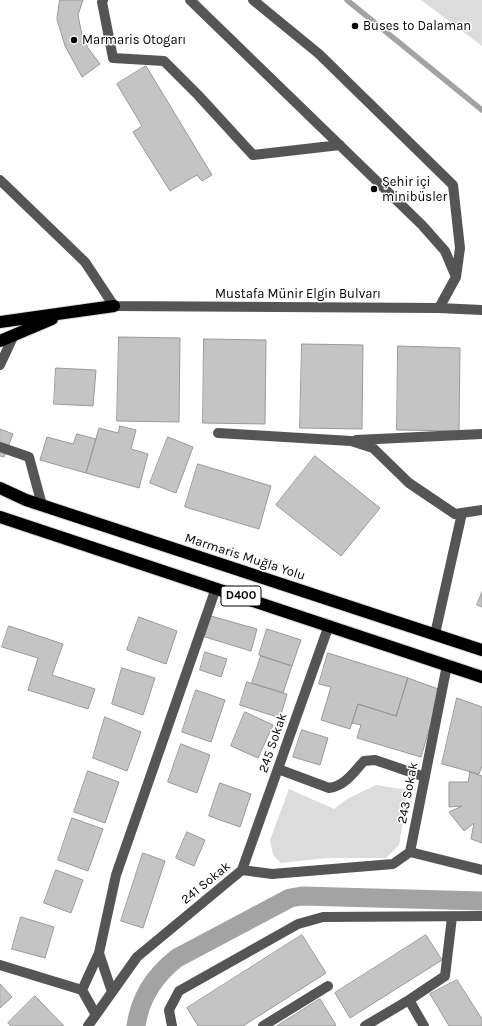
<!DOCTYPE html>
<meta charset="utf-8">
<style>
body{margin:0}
canvas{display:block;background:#fff}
</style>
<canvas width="482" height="1026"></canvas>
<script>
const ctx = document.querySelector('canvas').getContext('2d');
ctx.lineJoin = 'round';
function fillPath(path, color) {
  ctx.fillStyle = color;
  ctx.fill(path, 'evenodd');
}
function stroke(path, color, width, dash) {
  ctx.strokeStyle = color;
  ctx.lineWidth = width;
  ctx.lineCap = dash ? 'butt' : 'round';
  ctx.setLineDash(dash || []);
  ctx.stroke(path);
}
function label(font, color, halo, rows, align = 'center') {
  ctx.font = font + ' Karla,sans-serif';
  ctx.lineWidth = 3;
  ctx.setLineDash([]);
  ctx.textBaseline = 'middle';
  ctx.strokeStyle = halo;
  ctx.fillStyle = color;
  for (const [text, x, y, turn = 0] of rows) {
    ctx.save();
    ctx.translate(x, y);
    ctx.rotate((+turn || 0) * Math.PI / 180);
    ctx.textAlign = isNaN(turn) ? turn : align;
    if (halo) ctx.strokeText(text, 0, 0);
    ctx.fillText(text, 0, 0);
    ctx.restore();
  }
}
fillPath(new Path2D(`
 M421,0H482V46Z
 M376,785L408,790L399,845L386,858H327L281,863L273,855L270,840L289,789L334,809L347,799Z`), '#dcdcdc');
stroke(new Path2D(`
 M347,0L482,110`), '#a3a3a3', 5.5);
stroke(new Path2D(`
 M136,1026C140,998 155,975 177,958L290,898L302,896L482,901`), '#a3a3a3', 19);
const building = new Path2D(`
 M60,0H83L78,15L82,35L88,48L100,64L82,77L65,46L57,19Z
 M146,66L212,175L202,181L197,175L170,191L133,132L142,126L117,84Z
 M119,337L180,338L179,422L117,421Z
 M204,339L266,340L265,424L203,423Z
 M302,344L363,345L362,429L300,428Z
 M398,346L460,348L459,431L397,430Z
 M56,368L96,370L93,406L54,404Z
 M120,426L136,430L131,449L148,454L139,488L86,473L99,428L118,433Z
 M0,429L13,434L4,457L0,456Z
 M77,434L96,439L86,473L40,460L47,437L73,444Z
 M168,437L193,447L176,493L150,483Z
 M315,456L380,508L341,556L276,505Z
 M198,464L271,486L259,529L185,507Z
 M482,592V607L477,605Z
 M211,616L257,629L251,651L205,637Z
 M139,617L177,631L166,664L127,650Z
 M9,626L63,644L52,675L95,689L88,709L28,690L38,658L2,647Z
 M267,629L301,640L292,666L259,655Z
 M205,652L227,659L221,677L200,670Z
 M328,653L408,678L396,716L358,704L350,729L321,720L331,687L319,684Z
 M261,656L292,666L283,693L252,683Z
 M122,668L155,678L143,715L112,704Z
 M408,678L441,690L421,757L357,738L361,725L352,723L358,704L396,716Z
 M247,682L287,694L280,718L240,705Z
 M196,690L225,700L211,742L182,732Z
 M457,698L482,707V766L479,774L442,764Z
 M245,712L273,725L258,758L231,746Z
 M105,717L141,732L127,771L93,758Z
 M302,730L328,738L320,765L293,757Z
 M181,744L210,755L197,793L168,782Z
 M88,771L119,782L105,823L74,812Z
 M470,772L482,776V843L471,839L474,823L464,831L449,812L462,806L449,807V782H468Z
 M220,783L251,794L240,827L209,816Z
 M72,818L103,829L88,871L58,860Z
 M187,832L205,840L194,866L176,858Z
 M143,853L165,861L143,928L121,921Z
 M56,870L83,880L71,913L44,903Z
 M21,917L54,927L45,958L12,949Z
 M302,935L326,973L243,1026H198L187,1008Z
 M426,935L442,960L350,1018L335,993Z
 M457,980L482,1019V1026H449L430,994Z
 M0,984L12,997L0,1008Z
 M35,996L64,1026H11L8,1023Z
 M320,999L336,1025L334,1026H277Z`);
fillPath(building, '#c4c4c4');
stroke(building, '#999', 1);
const highway = new Path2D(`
 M0,322L114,306
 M0,341L52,319
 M0,488L26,500L482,650
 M0,517L482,677`);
stroke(highway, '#dbdbdb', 14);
stroke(new Path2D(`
 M103,0L102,2L113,58L164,61L198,95L253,155L340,145
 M190,0L422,225L445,251L456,277
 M253,0L319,54L453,185L460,248L456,277L439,308
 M0,180L85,262L114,306L439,308L482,310
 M0,365L14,335
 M218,433L351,441L373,448L409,483L455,514L482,510
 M356,440L482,434
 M0,447L29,457L42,505
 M435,634L462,513
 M447,665L410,852L482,870
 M278,769L329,788C345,786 354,772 364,761L375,760L425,777
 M242,870L329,625
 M0,965L82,990L96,1015
 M82,990L99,953
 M112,992L99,953L116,875L216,588
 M409,1000L424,1026
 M88,1026L137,957L242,870L272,874L393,864L410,852
 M172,1026L169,1010L179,991L298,924L323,917L482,916
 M263,1026L328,986
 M365,1026L409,1000L445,976L452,917`), '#555', 10);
stroke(highway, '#000', 12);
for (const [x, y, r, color] of [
 [355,26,4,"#000"],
 [74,40,4,"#000"],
 [374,189,4,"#000"]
]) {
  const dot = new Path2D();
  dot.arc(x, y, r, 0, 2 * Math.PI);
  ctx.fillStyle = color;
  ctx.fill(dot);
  stroke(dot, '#fff', 1.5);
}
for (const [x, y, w] of [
 [241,596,40]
]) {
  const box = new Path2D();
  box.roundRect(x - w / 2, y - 10, w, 20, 3);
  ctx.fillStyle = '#fff';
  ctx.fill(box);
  stroke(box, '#000', 1);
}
label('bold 12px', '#000', null, [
 ["D400",241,596]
]);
label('13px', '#000', '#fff', [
 ["Buses to Dalaman",363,26],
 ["Marmaris Otogarı",82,40],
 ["Șehir içi",382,182],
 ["minibüsler",382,197]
], 'left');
label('13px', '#000', '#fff', [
 ["Mustafa Münir Elgin Bulvarı",298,294],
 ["Marmaris Muğla Yolu",245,557,18],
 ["245 Sokak",273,743,-71],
 ["243 Sokak",408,793,-79],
 ["241 Sokak",206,883,-39]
]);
</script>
